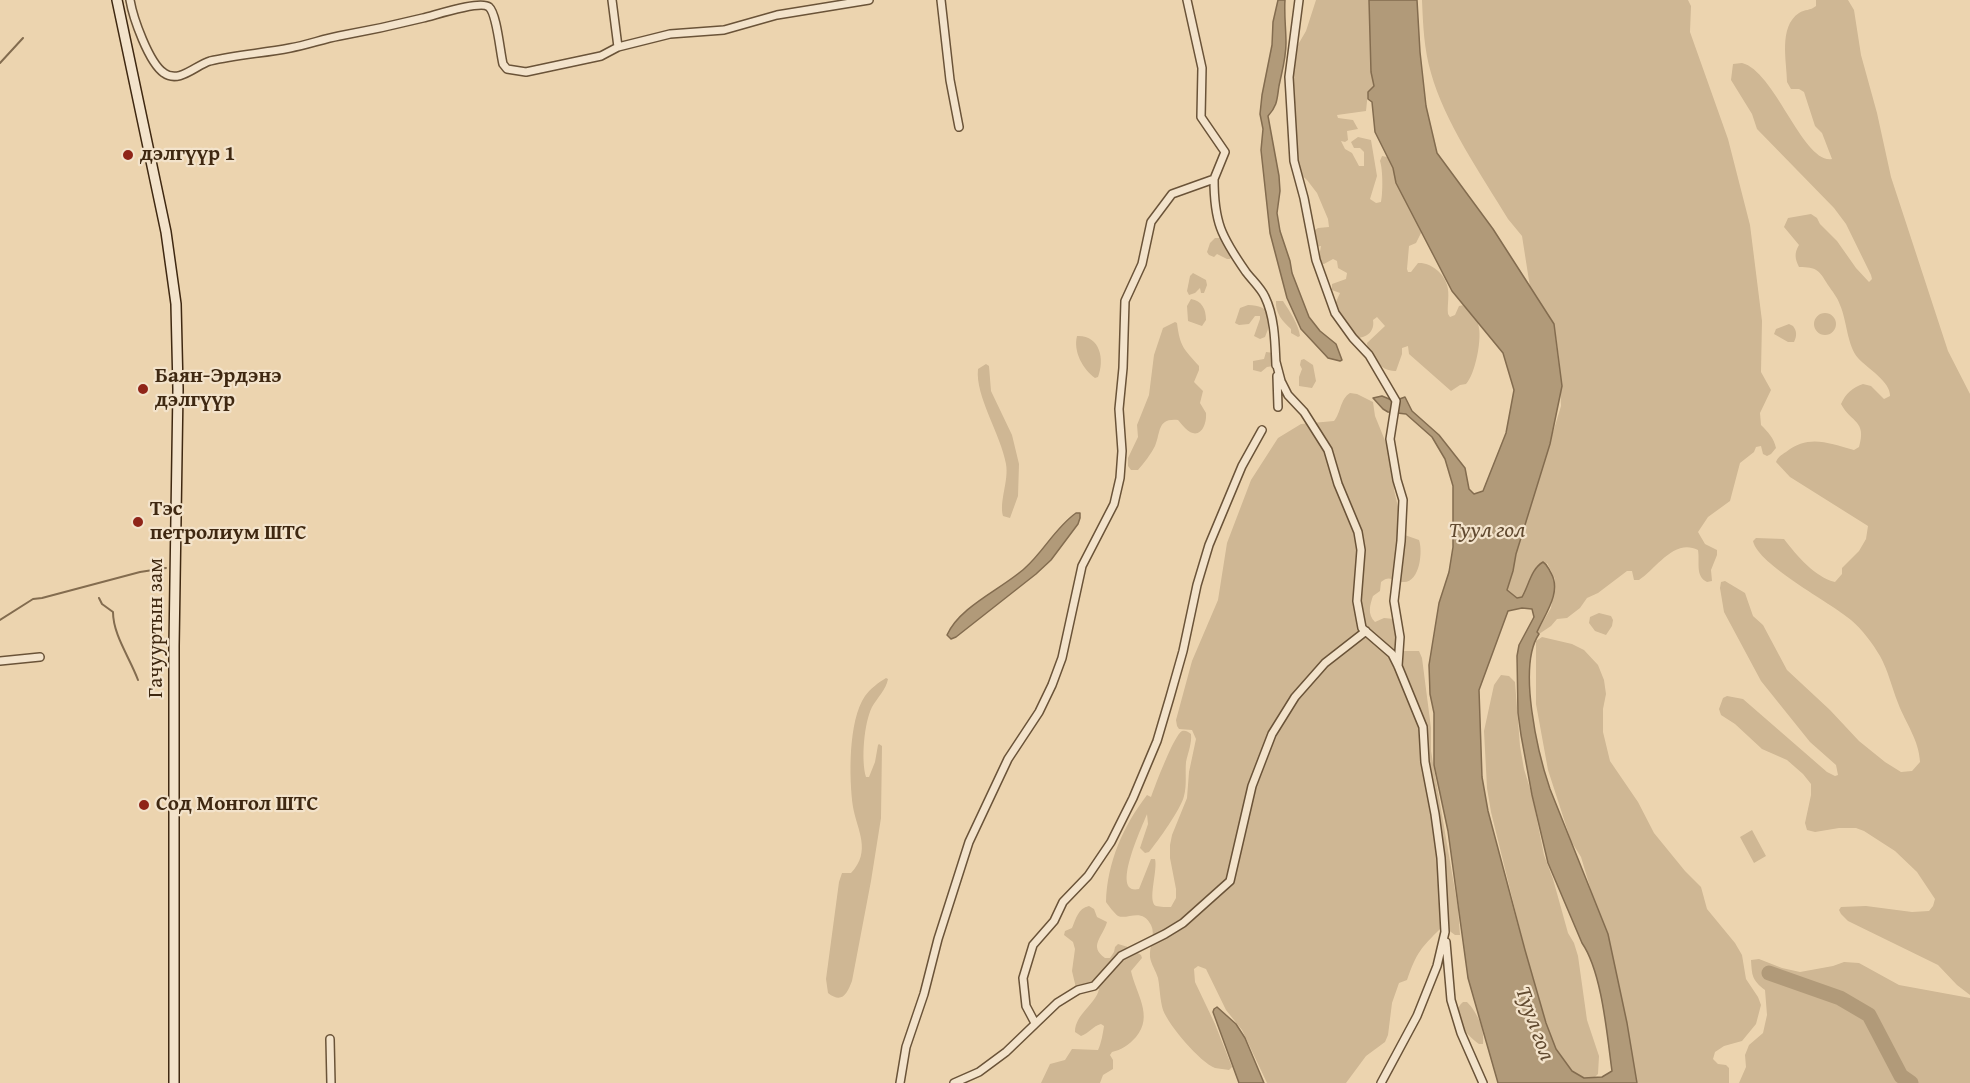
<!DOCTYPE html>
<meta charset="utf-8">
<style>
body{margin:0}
canvas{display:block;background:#ecd4af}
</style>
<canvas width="1970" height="1083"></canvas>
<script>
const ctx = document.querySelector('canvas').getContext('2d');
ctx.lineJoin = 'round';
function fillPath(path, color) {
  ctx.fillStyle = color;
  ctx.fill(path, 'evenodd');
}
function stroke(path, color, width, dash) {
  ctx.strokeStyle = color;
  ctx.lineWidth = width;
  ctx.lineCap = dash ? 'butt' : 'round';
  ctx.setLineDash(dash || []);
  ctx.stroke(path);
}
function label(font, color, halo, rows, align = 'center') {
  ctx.font = font + ' "Gentium Book Plus",serif';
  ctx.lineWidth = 4.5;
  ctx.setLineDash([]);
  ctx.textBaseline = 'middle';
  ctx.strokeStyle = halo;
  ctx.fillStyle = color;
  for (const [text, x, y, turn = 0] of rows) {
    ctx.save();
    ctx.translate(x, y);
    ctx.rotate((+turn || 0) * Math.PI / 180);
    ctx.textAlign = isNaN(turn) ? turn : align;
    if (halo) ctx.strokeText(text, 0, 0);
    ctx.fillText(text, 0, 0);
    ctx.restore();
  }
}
fillPath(new Path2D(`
 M1316,0H1369L1371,72L1374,86L1368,92L1366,111L1337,115L1338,118L1353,120L1358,129L1347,131L1348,140L1345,142L1341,141L1345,149L1352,153L1359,166H1364V152L1360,148H1354L1351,142L1358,137L1371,140L1377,176L1370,199L1376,203L1381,202C1383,193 1383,170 1380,161L1382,156L1387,157L1393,168L1396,183L1422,231L1416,243L1409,246L1407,269L1408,272H1411L1418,263C1430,262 1444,273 1447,285C1450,294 1447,305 1448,314L1450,317L1455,315L1459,306L1464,305C1468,311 1476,317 1478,324C1483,337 1475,375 1466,384L1460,385L1451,391L1409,354L1408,346L1402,348V354L1396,371C1382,372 1368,356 1367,343L1385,326L1377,317L1373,320C1375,331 1367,338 1356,338L1339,315L1335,304L1340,293L1332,290V284L1346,279L1347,273L1338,268L1337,261L1333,259L1324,264L1320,263L1319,257L1321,246L1315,247L1312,232L1318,228L1329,227L1328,219L1317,193L1307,180L1297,171L1290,150L1292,55L1306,31Z
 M1422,0H1688L1691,6L1690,32L1728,139L1750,225L1762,321L1761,372L1771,390L1760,413L1761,425C1768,432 1774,438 1776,448L1771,454L1767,456L1763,454L1761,446L1756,447L1754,452L1740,463L1730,501L1708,517L1698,532L1705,544L1717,550V555L1711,570L1712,581L1707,582C1695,576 1700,563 1698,550C1674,538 1656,569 1639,580H1634L1632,571H1627L1598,593L1587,598L1580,608L1567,618L1557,619L1551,626L1539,634L1537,632L1551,608L1555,579L1547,563L1533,573L1528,587L1522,597L1517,598L1507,590L1513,571L1516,554L1561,406L1559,358L1554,324L1530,287L1522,236L1508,219C1482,176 1444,121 1431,73C1424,49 1423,25 1422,0Z
 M1816,0H1848L1854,10L1861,55L1877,113L1891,177L1948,351L1970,394V995L1957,985L1938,965L1848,921L1841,914L1839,910L1841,907L1866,906L1912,912L1929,911L1933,906L1935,899L1917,872L1895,851L1864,831L1856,828H1839L1815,832L1807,830L1805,823L1811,795V784L1803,774L1787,760L1762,749L1735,724L1721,715L1719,709L1723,698L1727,696L1743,699L1827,772L1835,776L1838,775L1836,765L1810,742L1761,681L1724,612L1720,588L1721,582L1725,581L1745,593L1753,616L1763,625L1787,670L1830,710L1859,741L1885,762L1901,772L1912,771L1920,762C1919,740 1906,724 1898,703C1892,688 1888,670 1880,656C1873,644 1862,629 1851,620C1830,602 1758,565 1753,541L1756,538L1784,539C1797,556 1815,577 1835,582L1842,574V568L1859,551L1866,539L1868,526L1790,477L1776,462C1778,457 1781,455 1786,452C1809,434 1828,443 1854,450L1859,447C1867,420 1851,423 1841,404C1846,393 1852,388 1863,384L1871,386L1884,399L1890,396C1891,382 1867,368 1858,358C1847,345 1847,321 1840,305C1838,298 1832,291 1828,285C1819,270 1817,267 1799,267C1795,259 1794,253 1799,245L1784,227L1788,218L1811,214L1817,218L1820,224L1837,241L1856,268L1869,282L1872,279L1871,275L1846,224L1834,208L1757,129L1752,114L1731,80L1733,64C1736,64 1739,63 1742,63C1775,71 1803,164 1832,159L1822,133L1815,126L1804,92L1799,89H1791L1787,82C1787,62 1778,27 1799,13C1805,9 1810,11 1816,6Z
 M1215,238H1220C1224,243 1229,251 1231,257L1230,259H1227L1217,254L1214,257L1209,255L1207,252L1210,243Z
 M1193,273L1206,280L1207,285L1204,293H1201L1200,288L1195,293L1189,295L1187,291L1190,276Z
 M1191,299C1202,301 1206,309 1206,320L1202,326L1188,321L1187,306Z
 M1276,301H1283C1289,310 1299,325 1300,336L1298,337L1291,333V329C1283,322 1275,313 1276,301Z
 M1248,305C1271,306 1274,317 1265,337L1260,339L1254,336L1260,319V316H1255L1249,324L1239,325L1235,323L1240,308Z
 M1814 324a11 11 0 1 1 22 0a11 11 0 1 1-22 0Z
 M1175,322L1177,323C1180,347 1184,349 1199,366V370L1194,382L1203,391L1200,403L1206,413C1207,426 1199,442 1185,428C1182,425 1180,422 1178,420C1157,418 1161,432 1155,446C1151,454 1144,463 1138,470H1131L1128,466V458L1138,437L1137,425L1149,395L1154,355L1163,328Z
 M1789,324L1793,326C1797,331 1797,336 1794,342H1788L1774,334L1776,329Z
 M1077,336C1100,335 1105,359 1098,377L1095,378C1083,369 1073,352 1077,336Z
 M1266,352L1274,353L1273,366L1267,367L1261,372L1253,370V361L1264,359Z
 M1304,359L1313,365L1316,381L1312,388L1299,386V377L1302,369L1300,365L1301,360Z
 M986,364L989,366L991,391L1012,435L1019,464L1018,496L1010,518L1003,516C999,501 1009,481 1006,464C1001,435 975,396 978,369Z
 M1350,393L1357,394L1373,402L1375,416L1388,448L1393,471L1394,490L1399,511V533L1419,540C1423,551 1420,582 1404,582C1394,582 1390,574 1381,582L1380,591L1373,596C1370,605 1367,614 1375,622L1384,618L1394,619L1397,626L1399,647L1404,651H1419L1422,658L1431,728V751L1458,908L1460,935H1455L1447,929L1441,928C1420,949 1417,952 1407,980L1399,983L1392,1003L1388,1035L1385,1042L1366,1056L1346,1083H1267L1242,1030L1226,1010L1206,969L1198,966L1194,969L1195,982L1215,1024L1232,1067L1229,1070C1225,1069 1219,1069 1215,1068C1200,1062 1169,1026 1163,1010C1160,1000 1160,989 1158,978C1156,971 1151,964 1150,957C1149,946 1156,935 1151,925C1142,907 1128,920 1118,916C1114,913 1109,906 1106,902C1107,863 1123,826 1147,795L1151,797C1155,786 1174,735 1182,731C1186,730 1188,732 1191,734C1192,743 1188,753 1186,762C1185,773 1187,785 1184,796C1181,809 1158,841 1149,852L1145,853L1140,848L1148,824L1147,814C1143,825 1109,896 1139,889L1151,859H1155C1158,870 1147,902 1156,906C1160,907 1167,907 1171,907L1176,898V889L1170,858V845L1172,835L1187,798L1189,772L1196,739L1192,730L1179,729L1177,726L1176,720L1192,661L1218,600L1227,543L1251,480L1278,438L1301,424L1334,421C1341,413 1340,399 1350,393Z
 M1599,613L1611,616L1613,620L1612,626L1606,635L1595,631L1589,623L1590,617Z
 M1542,637L1572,644L1584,650L1598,665L1604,680L1606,694L1603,709V732L1610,761L1638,802L1654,833L1685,871L1701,887L1707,909L1735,943L1742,955L1746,979L1758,997L1761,1005L1756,1024L1742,1041L1724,1046L1715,1052L1713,1059L1718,1064L1726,1065L1729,1068V1083H1637L1627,1023L1608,934L1593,897L1581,857L1571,841L1548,770L1536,704V641Z
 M1501,675L1509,676L1515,682L1520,746L1524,769L1532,795L1544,855L1553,879L1568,933L1574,943L1578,956L1587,1020L1599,1056L1598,1074L1594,1078H1584L1571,1070L1556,1049L1546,1023L1525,950L1491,812L1487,788L1484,731L1494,685Z
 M886,678L888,679C886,690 877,698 872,707C864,723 861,760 866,777H869L875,762L878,745L879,744L882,746L881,818L871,881L852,981C847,994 842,1004 828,993L826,979L839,882L842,873H851C872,851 857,830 853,807C849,778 848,721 865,696C870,689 879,682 886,678Z
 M1752,830L1766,856L1754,863L1740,837Z
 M1089,906L1094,909L1097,917L1107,922C1103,937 1088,946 1105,958H1110L1114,952L1115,947L1118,944L1128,947L1141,955L1142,958L1131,971C1136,994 1154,1016 1136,1037C1129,1045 1121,1050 1112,1052L1110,1055L1113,1060V1069L1103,1075L1100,1083H1041L1050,1064L1065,1060L1072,1049L1098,1050C1101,1044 1103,1033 1104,1026L1101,1024C1093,1026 1089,1033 1081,1036L1075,1032C1075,1014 1096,1004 1099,989L1087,990L1076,988L1072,971L1075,949L1073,942L1064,935L1065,931L1072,928C1076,919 1078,908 1089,906Z
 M1759,959L1782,968L1800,972L1833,966L1844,962L1859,963L1899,985L1970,998V1083H1739L1746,1067L1745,1055L1749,1045L1763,1033L1767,1015L1765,990C1752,980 1752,976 1751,960Z
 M1463,1002H1467C1477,1012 1485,1029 1483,1044H1479C1467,1035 1447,1015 1463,1002Z`), '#cfb794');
const water = new Path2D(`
 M1278,0H1285C1284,15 1286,29 1286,43C1286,58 1282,71 1279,86C1277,98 1278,105 1268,116L1279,176L1280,191L1277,213L1280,231L1290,261L1292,273L1309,317L1320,331L1336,344L1342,360L1340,361L1328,358L1301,329L1287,298L1270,233L1261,150L1263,129L1260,114L1262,95L1272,45L1273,22Z
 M1369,0H1417L1420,52L1426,106L1437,153L1493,229L1554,324L1562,386L1550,444L1516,554L1513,571L1507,590L1517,598L1522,597C1529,585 1531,569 1543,562C1548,565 1548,568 1551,573C1562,592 1545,614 1537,632L1539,634C1517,666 1538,754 1550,789L1608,934L1627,1023L1637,1083H1498L1468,978L1448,831L1434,765V713L1430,694L1429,665L1439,603L1449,572L1453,547V486L1445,459L1432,437L1406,414L1388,412L1383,409L1373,398L1382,396L1394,401L1405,397L1412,411L1439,435L1465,468L1469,489L1474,494L1483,491L1506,433L1514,390L1503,353L1452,291L1396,183L1393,168L1375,132L1372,102L1368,99V92L1374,86L1371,72ZM1522,608L1532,609L1534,617L1519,645L1517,656L1518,713L1521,735L1532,795L1548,863L1582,943C1602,972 1607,1035 1612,1071L1602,1077L1584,1078L1572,1071L1556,1049L1546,1023L1525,950L1488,811L1482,777L1479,690L1508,611Z
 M1076,513H1080V518L1078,524L1051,560L1036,574L956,637L951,639L947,635C960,606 1002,589 1025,568C1044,551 1055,528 1076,513Z
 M1217,1007L1236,1024L1245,1038L1264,1083H1239L1213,1012L1214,1009Z`);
fillPath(water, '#b19a79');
stroke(water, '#836c4f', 1.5);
stroke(new Path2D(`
 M0,63L23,38
 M99,598L102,604L113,612C113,635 130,658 138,680
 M0,620L33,599L42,598L140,572L166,568`), '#836c4f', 2);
stroke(new Path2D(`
 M1769,973L1840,998L1869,1015L1901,1076L1911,1083`), '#b19a79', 15);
const street = new Path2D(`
 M130,0C133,18 149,63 164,73C179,84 196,65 210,61C236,55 264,53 290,48C307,45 323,39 339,36C367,31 395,25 423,18C436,15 480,0 489,7C497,14 500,52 503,64L507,69L526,72L601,56L618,47L670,34L724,30L777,15L869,0
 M612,0L618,47
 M941,0L950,80L959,127
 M1299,0L1289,77L1294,161L1304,198L1316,260L1335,313L1353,338L1369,355L1396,401L1390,439L1397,480L1403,500L1401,541L1394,601L1400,637L1398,666
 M1214,179C1214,222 1221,236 1246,272C1252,280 1261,288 1265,297C1275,318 1275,343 1276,365
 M1276,362L1281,381L1288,395L1304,412L1328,450L1338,484L1358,532L1361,550L1357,601L1362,628L1392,654L1398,666L1423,727L1425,762L1435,814L1441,858L1445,932L1437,966L1417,1016L1381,1083
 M1277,376L1278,407
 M0,661L40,657
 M1446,942L1451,1000L1461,1033L1483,1083
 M1035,1023L1026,1006L1023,978L1033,945L1054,921L1063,902L1088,876L1111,842L1133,798L1157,741L1170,697L1183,651L1197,585L1209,545L1242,466L1262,430
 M330,1039L331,1083
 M900,1083L906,1047L924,994L938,939L969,842L1008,759L1039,712L1052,685L1062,658L1082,566L1114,504L1120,478L1122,451L1119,409L1123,368L1125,301L1142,264L1151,222L1172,194L1214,179L1225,152L1201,117L1202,68L1187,0
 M954,1083L979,1072L1006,1052L1057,1003L1078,990L1094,986L1121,956L1165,934L1183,923L1230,881L1252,786L1272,734L1295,697L1325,663L1366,631`);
const secondary = new Path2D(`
 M117,0L166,232L176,304L178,389L174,646V1083`);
stroke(street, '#6a5338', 10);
stroke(secondary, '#3f2811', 12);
stroke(street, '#f3e3cb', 7);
stroke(secondary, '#f3e3cb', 9);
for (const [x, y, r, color] of [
 [128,155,6,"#8f2418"],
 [143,389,6,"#8f2418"],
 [138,522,6,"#8f2418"],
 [144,805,6,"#8f2418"]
]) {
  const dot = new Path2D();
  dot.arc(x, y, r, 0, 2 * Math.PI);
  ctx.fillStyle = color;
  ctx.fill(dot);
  stroke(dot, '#f3e3cb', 2);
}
label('bold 21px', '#3f2811', '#f3e3cb', [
 ["дэлгүүр 1",140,155],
 ["Баян-Эрдэнэ",155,377],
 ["дэлгүүр",155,401],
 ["Тэс",150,510],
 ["петролиум ШТС",150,534],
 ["Сод Монгол ШТС",156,805]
], 'left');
label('21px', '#3f2811', '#f3e3cb', [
 ["Гачууртын зам",157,628,-90]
]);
label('italic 22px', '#614a30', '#f3e3cb', [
 ["Туул гол",1487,531],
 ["Туул гол",1534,1024,70]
]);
</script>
